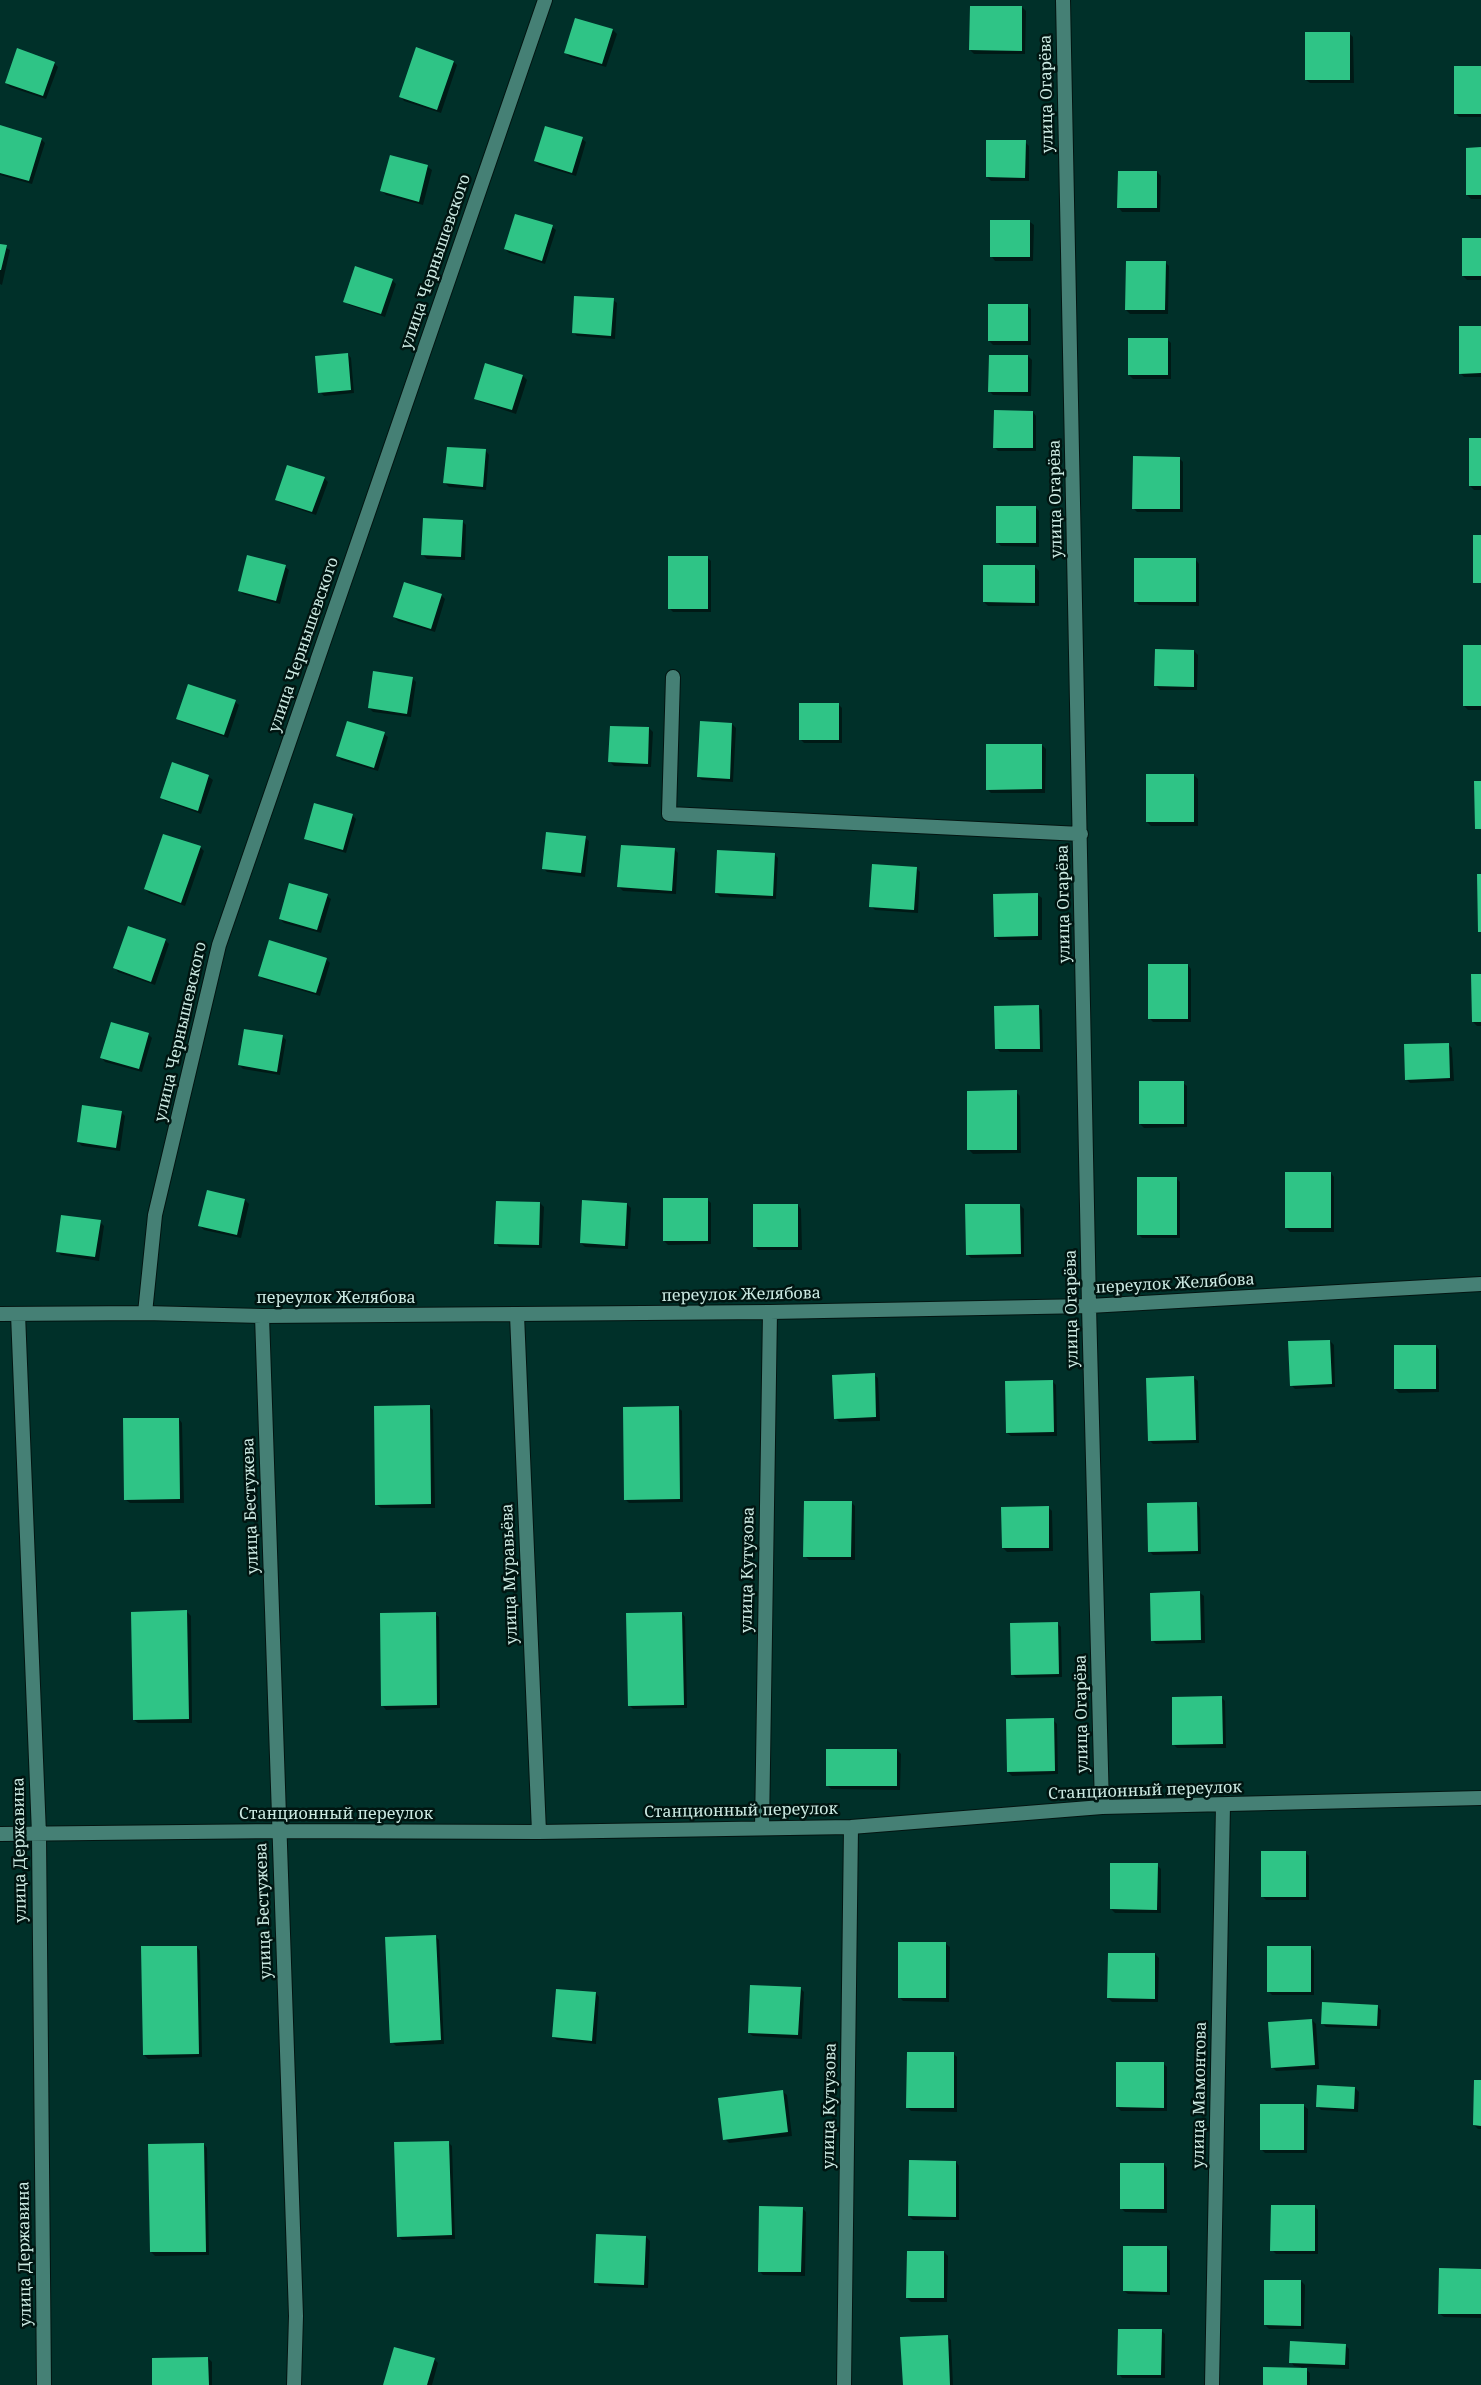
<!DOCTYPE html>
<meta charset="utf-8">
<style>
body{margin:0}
canvas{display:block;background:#003029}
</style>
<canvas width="1481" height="2385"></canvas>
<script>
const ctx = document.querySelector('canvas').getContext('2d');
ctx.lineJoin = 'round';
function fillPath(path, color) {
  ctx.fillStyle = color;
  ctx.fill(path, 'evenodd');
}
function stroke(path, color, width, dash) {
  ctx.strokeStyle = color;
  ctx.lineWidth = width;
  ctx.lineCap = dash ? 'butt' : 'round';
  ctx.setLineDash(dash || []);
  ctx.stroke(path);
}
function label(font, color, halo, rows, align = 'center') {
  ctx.font = font + ' "Noto Serif",serif';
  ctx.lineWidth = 5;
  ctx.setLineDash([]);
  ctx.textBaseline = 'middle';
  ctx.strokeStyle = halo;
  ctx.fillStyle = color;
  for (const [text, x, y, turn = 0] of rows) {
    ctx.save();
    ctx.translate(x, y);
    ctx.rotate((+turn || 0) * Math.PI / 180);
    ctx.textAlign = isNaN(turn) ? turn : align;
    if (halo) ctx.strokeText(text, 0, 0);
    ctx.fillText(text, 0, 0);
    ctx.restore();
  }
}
fillPath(new Path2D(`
 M1022,7L1026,11L1025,54H974L970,50Z
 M576,19L613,30L617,34L606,67L570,57L566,53Z
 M1349,33L1353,37L1354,83H1310L1306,80Z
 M454,62L457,65L441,113L404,101L401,97Z
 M54,63L58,67L46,99L10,87L6,83Z
 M1481,67V117H1459L1455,113Z
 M0,126L41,139L45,143L32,184L0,175Z
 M582,139L586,142L576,176L539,165L535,161Z
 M1025,142L1029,146V181H991L987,177Z
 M1481,149V199H1471L1467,195Z
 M391,157L428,167L432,170L423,205L386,195L382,191Z
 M1157,172L1161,176L1160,212H1122L1119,208Z
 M1030,222L1034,225L1033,261H995L992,257Z
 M552,227L556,230L545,264L509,253L505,249Z
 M1481,239V280H1467L1463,276Z
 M0,245L10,250L2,285L0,284Z
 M1165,262L1169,266L1168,314H1130L1126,310Z
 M392,280L396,284L385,317L349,305L345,301Z
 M613,300L617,303L615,339L577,336L573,332Z
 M1028,306L1031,309V345H993L989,341Z
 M1481,327V377H1464L1460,373Z
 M1167,339L1171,343V379H1133L1129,375Z
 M348,354L351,358L354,393L324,396L320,392Z
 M1028,356L1032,360L1031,396L993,395L989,391Z
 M523,376L527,380L516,414L480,402L476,398Z
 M1033,412L1036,416V451H998L994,447Z
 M1481,439V490H1474L1470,486Z
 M486,451L489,455L486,490L449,487L445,483Z
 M1179,458L1183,462V512H1137L1133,508Z
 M324,478L328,482L316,515L280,503L276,499Z
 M1035,507L1039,511V547L1001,546L997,542Z
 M462,521L466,525L465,560L427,559L423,555Z
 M707,557L711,561V612H673L669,608Z
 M1196,560L1199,564V606L1139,605L1135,601Z
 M285,567L289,570L280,604L243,594L239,590Z
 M1035,567L1039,571V606H988L984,602Z
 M441,595L445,599L435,632L398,621L394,617Z
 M1481,646V710H1468L1464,706Z
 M1194,651L1198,655L1197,690H1160L1156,686Z
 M412,678L416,682L411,717L373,712L369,708Z
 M235,702L239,705L228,738L181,722L177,718Z
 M838,704L842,708V743H804L800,739Z
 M732,724L736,728L733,782L702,780L698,777Z
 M649,728L653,732L651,767L614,766L610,762Z
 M384,734L388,737L378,771L341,760L338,756Z
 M1042,745L1046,749L1045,793H991L987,789Z
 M173,764L209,777L213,780L201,814L165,801L161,797Z
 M1194,775L1198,779V826H1151L1147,822Z
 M352,815L356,819L346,853L310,842L306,838Z
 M585,838L589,841L585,877L547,872L543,868Z
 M200,847L204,851L185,906L149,893L145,889Z
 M674,849L678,853L676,894L623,891L619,887Z
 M774,854L778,858L776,899L720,897L716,893Z
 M916,868L920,872L918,913L875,910L871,906Z
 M1038,895L1042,898V940H999L995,937Z
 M327,896L331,899L321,933L284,923L280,919Z
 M165,940L169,944L155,985L118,972L115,968Z
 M326,959L330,963L320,996L263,979L260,976Z
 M1188,965L1191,969V1022H1153L1149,1018Z
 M1481,976V1026H1477L1473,1022Z
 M1038,1006L1042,1010L1043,1052H1000L996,1048Z
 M148,1034L152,1038L142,1072L105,1062L102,1058Z
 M282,1036L286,1040L280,1075L243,1069L239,1065Z
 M1448,1044L1452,1048L1454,1081L1410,1083L1406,1079Z
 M1183,1083L1187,1086V1127L1144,1128L1140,1124Z
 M1016,1092L1020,1096L1021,1153L973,1154L969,1150Z
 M121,1112L125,1116L120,1151L82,1146L78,1142Z
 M1331,1173L1334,1177V1232H1290L1286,1228Z
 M1176,1178L1180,1182V1238H1142L1138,1234Z
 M208,1191L245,1200L249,1204L241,1238L204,1230L200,1226Z
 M707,1199L711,1203V1244L668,1245L664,1241Z
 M540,1203L544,1207L542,1248L499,1247L496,1243Z
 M627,1204L631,1208L628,1249L585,1247L581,1243Z
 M798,1205L801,1209L802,1250H758L755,1247Z
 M1020,1205L1024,1209V1257L971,1258L967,1254Z
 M100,1222L104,1226L99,1261L61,1255L57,1251Z
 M1330,1341L1334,1345L1335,1387L1295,1389L1291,1385Z
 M1436,1346L1439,1350V1392L1399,1393L1395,1389Z
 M874,1375L878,1378L880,1421L839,1422L835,1418Z
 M1194,1378L1198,1381L1199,1443L1153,1444L1149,1440Z
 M1052,1381L1056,1385L1057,1436H1011L1007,1433Z
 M429,1406L433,1410L435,1508H381L377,1505Z
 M678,1407L682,1411L683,1502L629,1503L626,1500Z
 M179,1419L182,1423L184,1503H130L126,1500Z
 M851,1502L855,1506V1560H809L805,1556Z
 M1197,1504L1200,1508L1201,1554L1153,1555L1149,1551Z
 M1048,1507L1052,1511L1053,1551L1007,1552L1003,1548Z
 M1200,1593L1204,1596L1205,1643L1156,1644L1152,1640Z
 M187,1612L191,1616L192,1723H138L134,1720Z
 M682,1613L685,1617L687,1708L633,1709L629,1705Z
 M435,1614L439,1617L440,1708L386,1710L383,1706Z
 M1057,1623L1061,1627L1062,1677L1016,1678L1012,1674Z
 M1221,1697L1225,1701L1226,1748H1177L1174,1745Z
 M1053,1720L1057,1724L1058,1774L1012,1776L1008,1772Z
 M897,1750L901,1754L900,1790L831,1789L827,1785Z
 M1305,1852L1309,1856V1900H1266L1262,1896Z
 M1157,1865L1161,1869V1913H1115L1111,1909Z
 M435,1936L439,1940L444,2044L396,2046L392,2042Z
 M946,1944L950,1947L949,2002L903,2001L899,1997Z
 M197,1947L200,1951L202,2057L148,2059L144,2055Z
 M1311,1947L1314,1951V1995H1272L1268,1991Z
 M1155,1954L1159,1958L1158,2002H1112L1108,1998Z
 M800,1988L804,1992L802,2039L753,2036L749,2033Z
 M596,1993L599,1997L596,2044L557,2040L553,2037Z
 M1377,2006L1381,2010L1380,2029L1326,2027L1322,2023Z
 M1312,2020L1316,2024L1319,2069L1276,2071L1272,2067Z
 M954,2054L957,2057V2112L911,2111L907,2107Z
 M1163,2063L1167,2067V2111H1121L1117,2107Z
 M1481,2081V2129H1478L1474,2125Z
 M1355,2088L1359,2092L1358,2112L1321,2110L1317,2106Z
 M783,2092L787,2095L792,2136L729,2143L725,2139Z
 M1304,2106L1308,2109L1307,2153H1265L1261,2149Z
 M448,2142L452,2146L455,2239L402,2240L398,2236Z
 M204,2144L207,2148L209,2255L155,2256L151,2252Z
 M956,2162L959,2166V2220H913L909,2216Z
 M1164,2164L1167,2168V2213L1125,2212L1121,2208Z
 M1314,2206L1318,2210V2254H1276L1272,2250Z
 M802,2208L806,2212L805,2276L763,2275L759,2271Z
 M646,2237L650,2241L648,2288L599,2286L596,2282Z
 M1166,2247L1170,2251V2295L1128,2294L1124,2291Z
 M944,2252L948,2256L947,2302H911L907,2298Z
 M1481,2270V2318L1444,2317L1440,2314Z
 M1301,2281L1305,2285L1304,2329H1269L1265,2325Z
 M1161,2330L1165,2334V2378H1122L1119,2374Z
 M947,2336L951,2340L953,2385H904Z
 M1345,2345L1349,2349V2369L1304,2367L1310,2373V2385H1264L1301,2369V2367L1294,2366L1291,2362Z
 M208,2358L212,2362V2385H154Z
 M434,2359L438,2363L432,2385H384Z`), '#0007');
fillPath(new Path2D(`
 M970,6H1022V51L969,50Z
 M575,18L613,29L602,64L564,53Z
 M1305,32H1350V80H1305Z
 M416,47L454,61L437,110L399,97Z
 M17,48L55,62L43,96L5,83Z
 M1454,66H1481V114H1454Z
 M0,125L42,138L29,181L0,173Z
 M545,126L583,137L572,173L534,161Z
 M986,140H1026L1025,178L986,177Z
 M1481,147V195H1466V148Z
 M390,155L428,165L419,202L380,191Z
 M1118,171H1157V208H1117Z
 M515,214L553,225L542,261L504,249Z
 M990,220H1030V257H990Z
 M1462,238H1481V276H1462Z
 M0,244L7,245L1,270H0Z
 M1126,261H1166L1165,310H1125Z
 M355,266L393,279L381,314L343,302Z
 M574,296L614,298L611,336L572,333Z
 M988,304H1028V341H988Z
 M1459,326H1481V373L1459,374Z
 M1128,338H1168V375H1128Z
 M348,353L351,390L318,393L315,356Z
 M989,355H1028V392H988Z
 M485,363L523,375L512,410L474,399Z
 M994,410L1033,411V448H993Z
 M1469,438H1481V486H1469Z
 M447,447L486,449L483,487L443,483Z
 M1133,456L1180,457V509H1132Z
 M287,465L325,477L312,512L275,500Z
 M996,506H1036V543H996Z
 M423,518L463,520L461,557L421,555Z
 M1473,535H1481V583H1473Z
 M247,555L286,565L276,601L238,591Z
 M668,556H708V609H668Z
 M1134,558H1196V602H1134Z
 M983,565H1035V603L983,602Z
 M404,582L442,594L431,629L393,617Z
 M1463,645H1481V706H1463Z
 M1155,649L1194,650V687L1154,686Z
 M373,671L413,677L407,714L368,708Z
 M188,684L236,700L224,735L176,719Z
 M799,703H839V740H799Z
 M347,721L385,732L374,768L336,756Z
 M700,721L732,723L730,779L697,777Z
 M610,726L649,727L648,764L608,762Z
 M986,744H1042V789L986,790Z
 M172,762L209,775L198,811L160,798Z
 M1146,774H1194V822H1146Z
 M1474,781H1481V829H1475Z
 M314,803L353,814L343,850L304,839Z
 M546,832L586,836L581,873L542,869Z
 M163,834L201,846L181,903L144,889Z
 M621,845L675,848L672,891L617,887Z
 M717,850L775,853L773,896L715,893Z
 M872,864L917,867L914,910L869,907Z
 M1477,874H1481V932H1478Z
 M289,883L328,894L317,930L279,919Z
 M1038,893V936L994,937L993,894Z
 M128,926L166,939L151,982L113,968Z
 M269,940L327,958L316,993L258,976Z
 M1148,964H1188V1019H1148Z
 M1471,974H1481V1022H1472Z
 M1039,1005L1040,1049H995L994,1006Z
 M111,1022L149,1033L139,1069L100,1058Z
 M244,1029L283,1035L277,1072L238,1065Z
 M1449,1043L1450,1078L1405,1080L1404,1044Z
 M1139,1081H1184V1124H1139Z
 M1017,1090V1150H967V1091Z
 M82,1105L122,1111L116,1148L77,1142Z
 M1285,1172H1331V1228H1285Z
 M1137,1177H1177V1235H1137Z
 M207,1190L245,1199L237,1235L198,1226Z
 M663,1198H708V1241H663Z
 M582,1200L627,1203L625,1246L580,1243Z
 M496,1201L540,1202L539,1245L494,1244Z
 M753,1204H798V1247H753Z
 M965,1204H1020L1021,1254L966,1255Z
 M61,1215L101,1220L95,1257L56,1252Z
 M1330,1340L1332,1384L1290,1386L1288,1341Z
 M1394,1345H1436V1389H1394Z
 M875,1373L876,1417L834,1419L832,1375Z
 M1194,1376L1196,1440L1148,1441L1146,1378Z
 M1053,1380L1054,1432L1006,1433L1005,1381Z
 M430,1405L431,1504L375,1505L374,1406Z
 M679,1406L680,1499L624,1500L623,1407Z
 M123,1418H179L180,1499L124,1500Z
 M804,1501H852L851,1557H803Z
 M1197,1502L1198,1551L1148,1552L1147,1503Z
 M1049,1506V1548H1002L1001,1507Z
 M1200,1591L1201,1640L1151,1641L1150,1593Z
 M187,1610L189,1719L133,1720L131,1612Z
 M436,1612L437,1705L381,1706L380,1613Z
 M682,1612L684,1705L628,1706L626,1613Z
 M1058,1622L1059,1674L1011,1675L1010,1623Z
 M1222,1696L1223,1744L1172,1745V1697Z
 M1054,1718L1055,1771L1007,1772L1006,1719Z
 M826,1749H897V1786H826Z
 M1261,1851H1306V1897H1261Z
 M1110,1863H1158L1157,1910L1110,1909Z
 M436,1935L441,2040L390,2043L385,1937Z
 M898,1942H946V1998H898Z
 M141,1946H197L199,2054L143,2055Z
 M1267,1946H1311V1992H1267Z
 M1108,1953H1155V1999L1107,1998Z
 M750,1985L801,1987L798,2035L748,2033Z
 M556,1989L596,1992L592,2041L552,2037Z
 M1322,2002L1378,2005L1377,2026L1321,2024Z
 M1312,2019L1315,2065L1271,2068L1268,2022Z
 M907,2052H954V2108H906Z
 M1116,2062H1164V2108L1116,2107Z
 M1474,2080H1481V2126L1473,2125Z
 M1317,2085L1355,2087L1354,2109L1316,2107Z
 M783,2090L788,2132L723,2140L718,2098Z
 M1260,2104H1304V2150H1260Z
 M449,2141L452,2235L397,2237L394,2142Z
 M204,2143L206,2252H150L148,2144Z
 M909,2160L956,2161V2217L908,2216Z
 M1120,2163H1164V2209H1120Z
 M1271,2205H1315V2251H1270Z
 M759,2206L803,2207L801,2272H758Z
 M596,2234L646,2236L644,2285L594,2283Z
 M1123,2246H1167V2292L1123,2291Z
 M907,2251H944V2298H906Z
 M1439,2268L1481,2269V2314H1438Z
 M1264,2280H1301V2326L1264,2325Z
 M1118,2329H1162L1161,2375H1117Z
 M948,2335L950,2385H903L900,2337Z
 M1290,2341L1346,2344L1345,2365L1289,2363Z
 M394,2347L435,2358L427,2385H383Z
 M208,2357L209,2385H152V2358Z
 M1263,2367L1307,2368V2385H1263Z`), '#2fc486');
const minor = new Path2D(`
 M1063,0L1089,1306L1102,1807
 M673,677L669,814L1081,834
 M145,1313L155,1215L219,945L545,0
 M0,1314L145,1313L262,1316L770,1312L1089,1306L1481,1284
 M18,1314L39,1834L44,2385
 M517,1315L539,1832
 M262,1316L296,2316L294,2385
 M762,1828L770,1312
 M0,1834L279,1831L539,1832L851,1827L1102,1807L1481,1798
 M844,2385L851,1827
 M1212,2385L1223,1805`);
stroke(minor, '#031411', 16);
stroke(minor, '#458075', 14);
label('16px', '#cceae3', '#001511', [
 ["улица Огарёва",1047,94,-91],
 ["улица Чернышевского",436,262,-71],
 ["улица Огарёва",1056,499,-91],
 ["улица Чернышевского",304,645,-71],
 ["улица Огарёва",1064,904,-91],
 ["улица Чернышевского",181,1032,-77],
 ["переулок Желябова",1175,1284,-3],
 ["переулок Желябова",741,1295,-1],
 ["переулок Желябова",336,1298],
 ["улица Огарёва",1072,1309,-91],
 ["улица Бестужева",251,1506,-92],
 ["улица Кутузова",748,1570,-89],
 ["улица Муравьёва",510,1574,-92],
 ["улица Огарёва",1082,1714,-91],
 ["Станционный переулок",1145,1791,-2],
 ["Станционный переулок",741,1811,-1],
 ["Станционный переулок",336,1814],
 ["улица Державина",20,1850,-91],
 ["улица Бестужева",264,1911,-92],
 ["улица Мамонтова",1200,2095,-89],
 ["улица Кутузова",830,2106,-89],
 ["улица Державина",25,2254,-91]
]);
</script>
